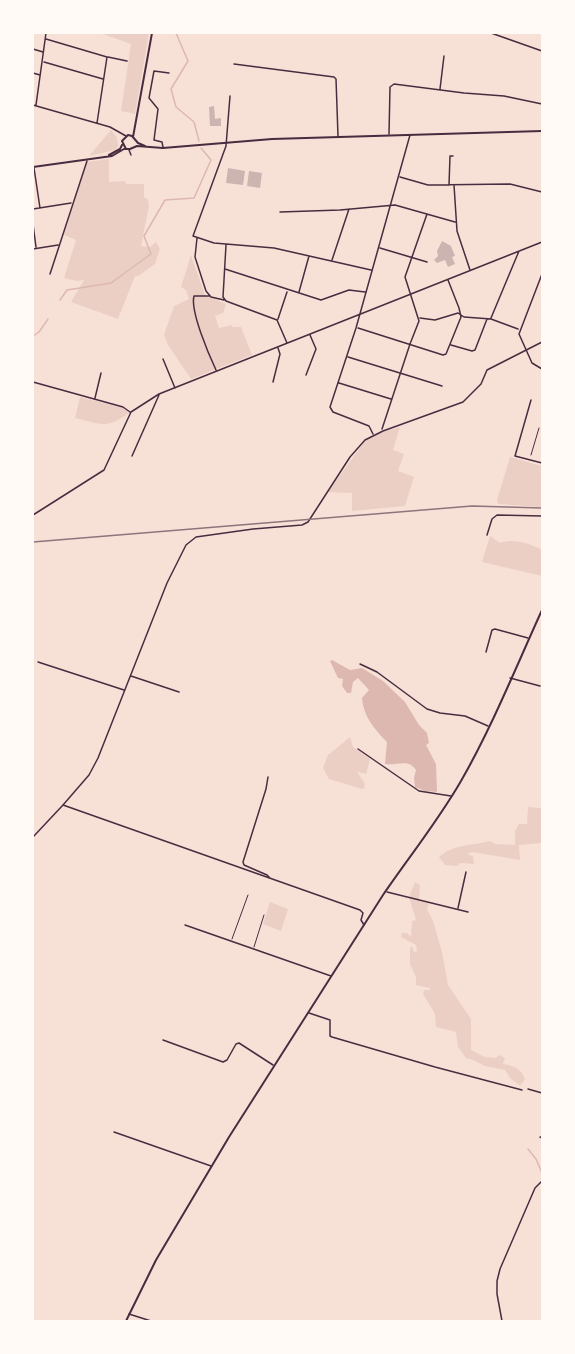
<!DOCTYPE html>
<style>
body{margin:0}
#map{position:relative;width:575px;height:1354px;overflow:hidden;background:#f7e1d7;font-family:"Public Sans",sans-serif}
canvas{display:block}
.frame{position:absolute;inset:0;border:34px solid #fffaf5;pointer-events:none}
</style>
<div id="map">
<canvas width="575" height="1354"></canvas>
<div class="frame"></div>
</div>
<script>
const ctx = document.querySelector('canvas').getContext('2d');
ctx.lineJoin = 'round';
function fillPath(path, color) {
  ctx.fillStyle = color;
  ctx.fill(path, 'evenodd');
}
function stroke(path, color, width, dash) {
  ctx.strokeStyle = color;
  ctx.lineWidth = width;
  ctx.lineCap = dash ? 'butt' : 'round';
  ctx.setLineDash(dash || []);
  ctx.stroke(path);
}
fillPath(new Path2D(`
 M100,33H149L135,114L121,111L131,44Z
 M111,130L117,137L118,147L115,150L89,156Z
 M109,159V182L125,181L126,184H144V197L148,200L149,206L141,246L150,247L156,242L160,249L155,264L138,276H135L118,319L71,302L84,280L77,281L64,278L76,240L64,235L87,162Z
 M191,255L205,295L226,304L223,313L215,316L219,328L232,325V327H241L252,355L191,379L168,345L164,335L174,306L189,299L186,290L181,287Z
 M80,397L124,408L129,413C105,430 102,424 75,418Z
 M400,427L393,450L404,454L398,471L414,477L405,506L352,511V493L328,492L364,442L375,434Z
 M510,457L542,466V507L498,504L497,500Z
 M490,536L500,543C513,538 530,543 542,550V576L482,562Z
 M350,737L353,747L370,759L366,774L357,772L364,782L365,788L362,789L329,779L323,768L328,755Z
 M528,807L541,808L542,843L519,845L520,860L472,852L467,854L473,856L474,864L460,863L457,866L445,865L439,857C453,844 472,846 490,841L495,844L515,845V831L519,824H527Z
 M415,882L420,885L419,901L429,903L427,909L433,921L442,952L448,985L471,1019V1050L485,1057L495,1058L500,1055L505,1058L503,1064C515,1066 520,1068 525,1079L520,1086L510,1078L505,1070L485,1066L473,1060L466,1058L458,1047L456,1032L436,1027L435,1014L423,994L424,990H430V988L416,985V977L410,964V948L412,946L414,952L417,951L416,945L401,937L402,933H407L411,937L412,921L416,920L409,897Z
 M270,902L288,909L281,931L263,924Z`), '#ebcfc5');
fillPath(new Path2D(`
 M332,660L350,670L362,668L383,681L405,702L419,725L427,733L429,743L426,745L436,764L437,792L425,791L415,787L414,778L416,770C409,758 395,766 385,764L387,742C375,730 363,716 362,698L369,690L358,678L353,682L351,693H347L342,686L343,679L338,678L330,661Z`), '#dcb8b0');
stroke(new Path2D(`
 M176,33L188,61L171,89L176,107L194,122L199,141
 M60,300L67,290L111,283L151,254L144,236L165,200L194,198L211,160L201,148
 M33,336L39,332L48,319
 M528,1149L536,1159L542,1173`), '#dcb8b0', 1.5);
fillPath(new Path2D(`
 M214,106L215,119L221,118V126H210L209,107Z
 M228,168L245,171L243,185L226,183Z
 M249,171L262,173L260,188L247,186Z
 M442,241L451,246L455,256L452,257L455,264L448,267L445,260L437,263L434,260L438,256L437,251Z`), '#ccb4b1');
stroke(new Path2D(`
 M531,455L539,428`), '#4a2c40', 1);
stroke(new Path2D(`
 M232,939L248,895
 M254,947L264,915`), '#4a2c40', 1);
stroke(new Path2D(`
 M491,33L542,51
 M46,39L107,57L97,123
 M33,49L43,52
 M108,57L127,61
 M44,62L103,79
 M234,64L334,77L336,79L338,136
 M33,73L40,75
 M440,89L444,56
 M230,96L226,146L193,236L214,243L274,248L371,270
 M33,105L110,127L126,136
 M36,105L46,33
 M389,134L390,87L394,84L464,93L504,96L542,104
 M163,147L162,142L154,140L158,109L149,98L154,71L169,73
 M129,150L131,155
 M34,168L40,208
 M400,177L428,185L510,184L542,192
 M449,185L450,156H453
 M454,185L457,231L470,270
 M33,209L71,203
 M280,212L340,210L395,205L455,222
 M33,224L36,247
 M197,238L195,257L206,291L211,297L224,300
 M226,245L223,297L226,301L277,320L287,343
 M380,248L427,262
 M33,249L58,245
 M332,260L349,209
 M225,269L321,300L349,290L365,292
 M50,274L87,161
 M542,274L519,334L532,363L542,369
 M299,292L309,256
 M210,296H194C190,311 209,355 216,370
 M420,318L435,320L458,313L464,317L491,319L518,329
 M491,318L519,251
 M278,319L287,292
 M358,328L443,355L446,354L461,317L459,308L448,280
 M451,345L472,351L475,350L487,319
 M348,357L442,386
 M163,359L175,388
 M306,375L316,349L310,335
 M33,382L123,407L130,412
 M273,382L280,354L278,348
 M339,383L391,399
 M95,398L101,373
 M531,400L515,456L542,463
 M382,429L410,344L419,321L405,277L427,214
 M373,434L369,426L333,412L330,407L356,328L410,135
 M132,456L159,395
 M33,515L104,470L131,412L159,394L542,242
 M487,535L492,519L497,515L542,516
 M486,652L492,630L495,629L528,638
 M38,662L124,690
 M360,664L377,672L427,709L440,713L465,716L488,726
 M131,676L179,692
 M510,678L540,686
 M358,749L419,791L451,796
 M268,777L266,789L243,862L244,865L267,875L270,878
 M33,837L63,805
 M387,892L468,912
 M458,908L466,872
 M185,925L331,976
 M364,925L361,920L363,913L360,910L63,805L89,775L98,758L167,583L186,545L196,537L253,529L302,525L308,522L350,457L365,440L383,431L463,402L481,384L487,370L542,342
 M309,1013L330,1020V1036L332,1037L435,1067L522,1090
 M163,1040L223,1062L227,1060L236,1044L239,1043L273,1065
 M528,1089L542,1093
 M114,1132L211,1166
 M540,1137L542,1138
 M129,1314L151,1321
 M502,1321L497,1294V1281L500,1269L535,1188L542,1181`), '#4a2c40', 1.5);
stroke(new Path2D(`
 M126,1321L156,1260L229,1137L383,895C409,857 438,821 461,781C492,727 516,667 542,610`), '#4a2c40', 2);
stroke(new Path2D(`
 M133,137L152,33
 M126,149L122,141L128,135L132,136L138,143L145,146
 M109,155L120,149L122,145
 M33,167L112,156L124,149H130L137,146L163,148L272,139L542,131`), '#4a2c40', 2);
stroke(new Path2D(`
 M33,542L472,506L542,508`), '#8f747c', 1.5);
</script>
